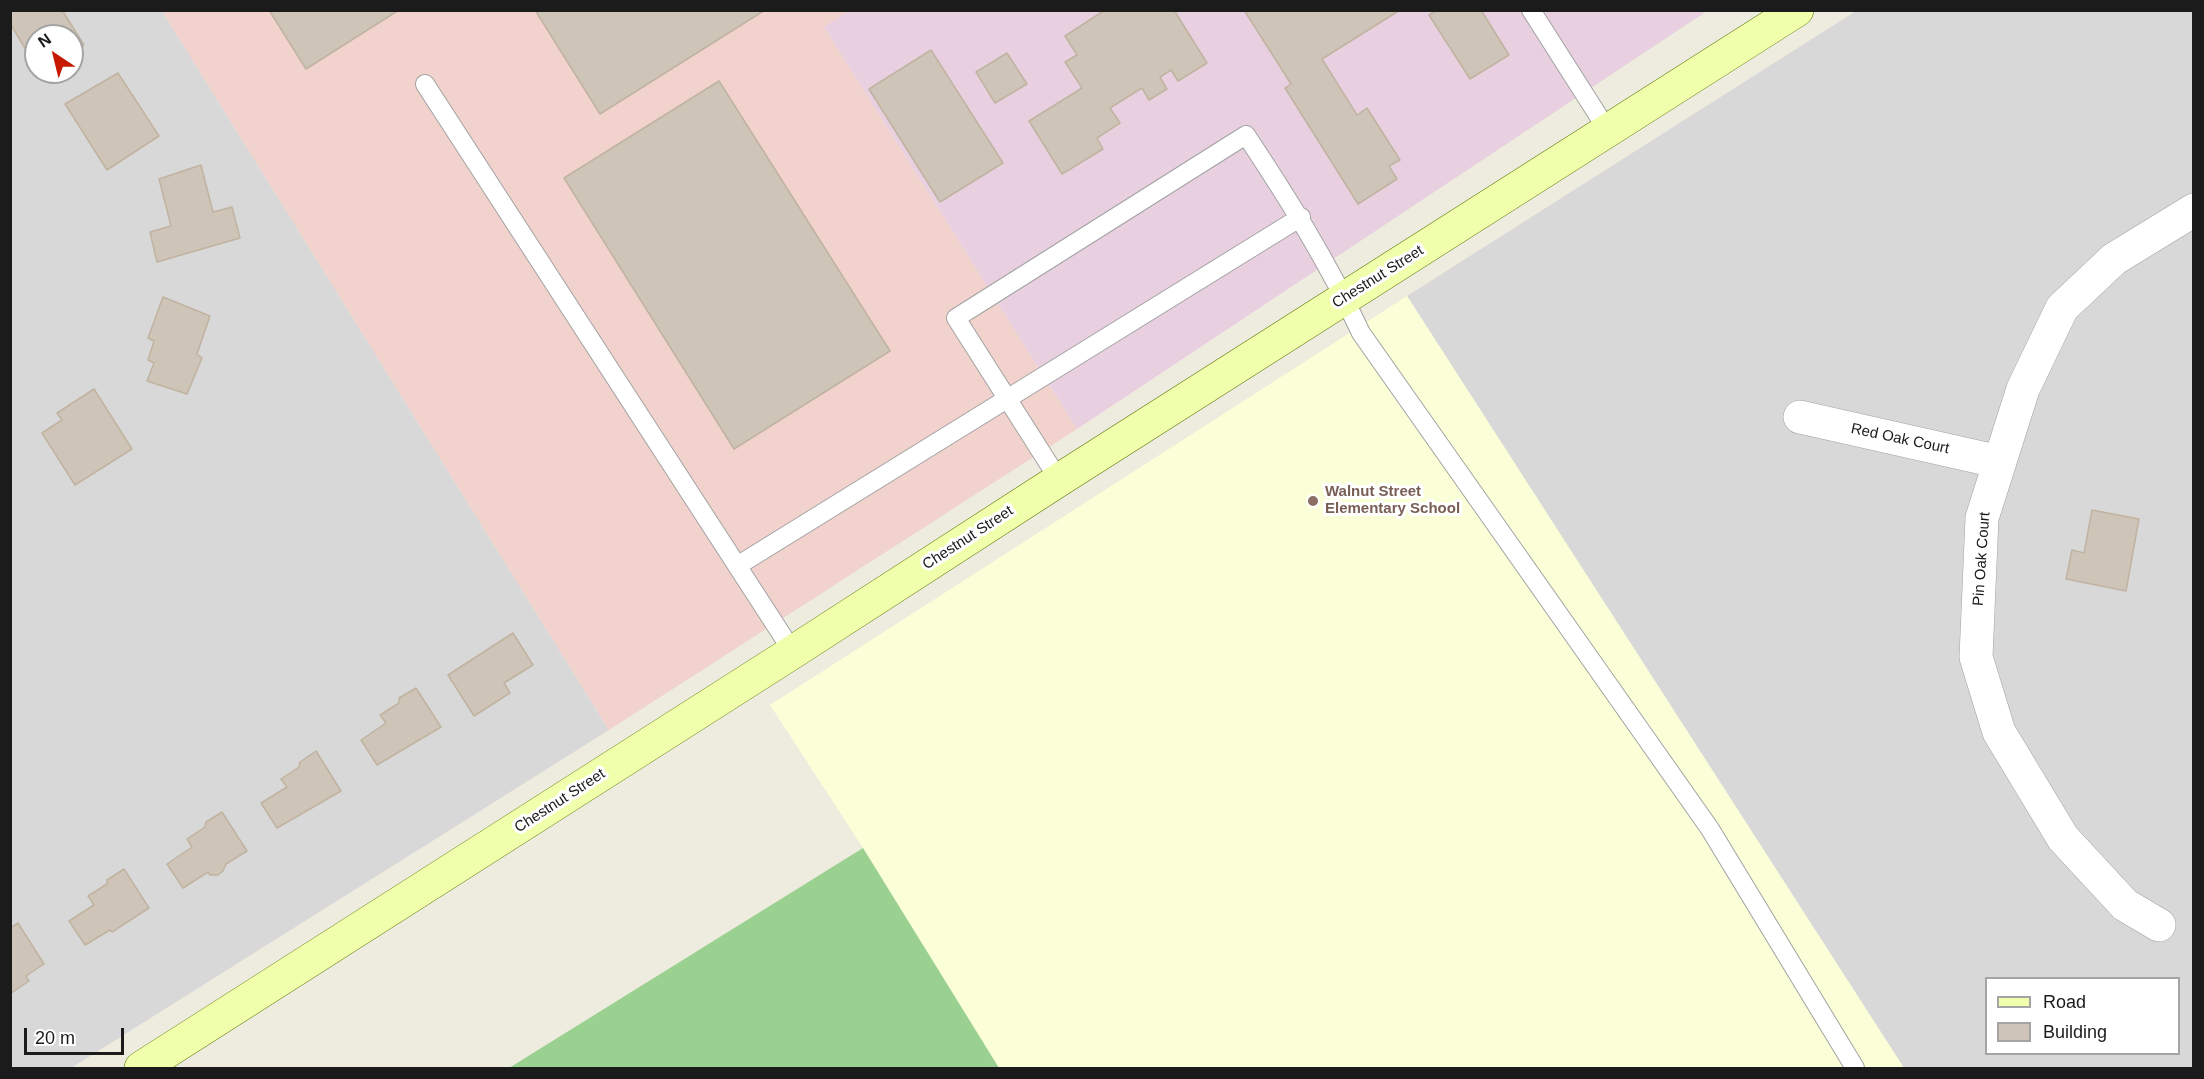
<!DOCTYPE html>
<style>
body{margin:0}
#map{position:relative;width:2204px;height:1079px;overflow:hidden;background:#eeebdf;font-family:Helvetica,sans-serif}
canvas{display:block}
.frame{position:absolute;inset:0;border:12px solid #1b1b1b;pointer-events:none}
.legend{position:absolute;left:1985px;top:977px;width:195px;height:78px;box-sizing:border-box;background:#fff;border:2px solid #a4a4a4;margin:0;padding:8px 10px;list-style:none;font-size:18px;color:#1b1b1b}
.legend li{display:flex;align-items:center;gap:12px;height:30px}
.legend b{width:30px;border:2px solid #a4a4a4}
.north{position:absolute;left:24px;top:24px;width:60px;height:60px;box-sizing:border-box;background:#fff;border:2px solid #a4a4a4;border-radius:50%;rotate:325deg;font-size:16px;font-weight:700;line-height:24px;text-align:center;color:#1b1b1b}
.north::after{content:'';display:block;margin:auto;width:21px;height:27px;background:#c61900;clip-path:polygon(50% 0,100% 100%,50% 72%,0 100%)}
.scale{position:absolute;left:24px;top:1028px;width:100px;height:27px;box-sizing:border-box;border:3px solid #1b1b1b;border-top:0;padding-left:8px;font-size:18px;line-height:21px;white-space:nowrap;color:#1b1b1b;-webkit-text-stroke:4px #fff;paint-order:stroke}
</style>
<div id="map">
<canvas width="2204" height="1079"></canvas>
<div class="frame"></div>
<ul class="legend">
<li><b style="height:8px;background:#f0ffac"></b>Road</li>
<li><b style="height:16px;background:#cec4b8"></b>Building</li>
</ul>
<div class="north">N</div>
<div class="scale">20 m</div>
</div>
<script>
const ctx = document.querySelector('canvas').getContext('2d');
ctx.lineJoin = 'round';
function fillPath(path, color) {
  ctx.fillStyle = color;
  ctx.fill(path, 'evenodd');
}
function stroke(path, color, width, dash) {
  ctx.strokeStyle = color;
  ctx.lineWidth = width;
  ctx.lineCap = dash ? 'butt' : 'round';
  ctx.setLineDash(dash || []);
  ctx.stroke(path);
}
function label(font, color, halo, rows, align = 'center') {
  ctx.font = font + ' Helvetica,sans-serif';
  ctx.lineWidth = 6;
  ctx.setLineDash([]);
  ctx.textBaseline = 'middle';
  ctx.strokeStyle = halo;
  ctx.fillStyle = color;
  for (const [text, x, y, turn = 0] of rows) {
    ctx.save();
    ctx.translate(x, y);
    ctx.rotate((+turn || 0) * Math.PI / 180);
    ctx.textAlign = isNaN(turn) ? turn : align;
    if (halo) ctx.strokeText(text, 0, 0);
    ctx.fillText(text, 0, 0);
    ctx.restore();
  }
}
fillPath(new Path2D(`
 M10,11H162L609,730L71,1068H11ZM36,36H72V72H36Z
 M1856,11H2193V1068H1904L1407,296ZM1986,978H2178V1054H1986Z`), '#d9d8d8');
fillPath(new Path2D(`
 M162,11H850L824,27L1077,429L609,730Z`), '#f1d2cc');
fillPath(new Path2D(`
 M850,10L1707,11L1077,429L824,27Z`), '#e8d0e0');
fillPath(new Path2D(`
 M1407,296L1904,1068H999L863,848L770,705Z`), '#faffd7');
fillPath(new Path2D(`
 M863,848L999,1068H509Z`), '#9bd190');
const building = new Path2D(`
 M10,10H62L84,45L72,53V36H36V67L10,23Z
 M269,10H399L306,69Z
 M535,10H765L600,114Z
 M1105,10H1174L1207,63L1178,81L1171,70L1160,77L1167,89L1149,100L1142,88L1110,108L1120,123L1097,138L1103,149L1062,174L1029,121L1082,88L1065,62L1077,55L1065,36Z
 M1244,10H1400L1322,59L1357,115L1367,108L1400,160L1389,166L1397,179L1358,204L1285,88L1291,84Z
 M1437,10H1481L1509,55L1470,79L1429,15Z
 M931,50L1003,163L940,202L869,89Z
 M1007,53L1027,84L995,103L976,72Z
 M118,73L159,136L107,170L65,104Z
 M719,81L890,351L734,449L564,178Z
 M201,165L213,212L232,207L240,238L157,262L150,232L171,226L159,179Z
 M163,297L210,316L197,354L202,358L187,394L147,381L154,363L148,360L154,341L148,338Z
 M94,389L132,449L75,485L42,433L62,420L57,413Z
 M2092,510L2139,519L2126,591L2066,579L2072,550L2084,553Z
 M513,633L533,665L504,683L510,693L474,716L448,675Z
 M416,688L441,727L377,765L361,740L386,723L380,715L399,703V698Z
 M316,751L341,791L277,828L261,803L287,787L281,779L299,767L300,762Z
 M222,812L247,851L226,864L223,871L218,875H210L208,872L183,888L167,864L192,847L187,839L205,827L206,822Z
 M124,869L149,908L112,932L110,930L85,945L69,921L94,905L88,896L107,884V880Z
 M18,923L44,964L26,976L29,981L10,994V928Z`);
fillPath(building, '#cec4b8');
stroke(building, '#c0b3a0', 1.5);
const lane = new Path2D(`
 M1531,10L1608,131
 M425,84L793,652
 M1059,480L956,318L1246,135C1289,200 1328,262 1361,333L1710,829L1855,1068
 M737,566L1301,217`);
const street = new Path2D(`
 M1800,417L2000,462
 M2159,925L2125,905L2063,838L1999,732L1976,657L1982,518L2023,389L2062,308L2114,259L2194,210`);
const secondary = new Path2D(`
 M141,1068L793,652L1059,480L1797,10`);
stroke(lane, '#a2a2a2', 20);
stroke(street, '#a2a2a2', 34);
stroke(secondary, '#587400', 34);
stroke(lane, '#fff', 18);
stroke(street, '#fff', 33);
stroke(secondary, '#f0ffac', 33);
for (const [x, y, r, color] of [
 [1313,501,6,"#8d6e63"]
]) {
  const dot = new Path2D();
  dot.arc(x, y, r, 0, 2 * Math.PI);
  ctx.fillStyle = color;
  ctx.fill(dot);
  stroke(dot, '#fff', 2);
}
label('15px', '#1b1b1b', '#fff', [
 ["Chestnut Street",1378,277,-32],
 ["Red Oak Court",1900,439,12],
 ["Chestnut Street",968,538,-33],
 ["Pin Oak Court",1982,559,-86],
 ["Chestnut Street",560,801,-33]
]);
label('bold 15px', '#785e54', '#fff', [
 ["Walnut Street",1325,492],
 ["Elementary School",1325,509]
], 'left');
</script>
